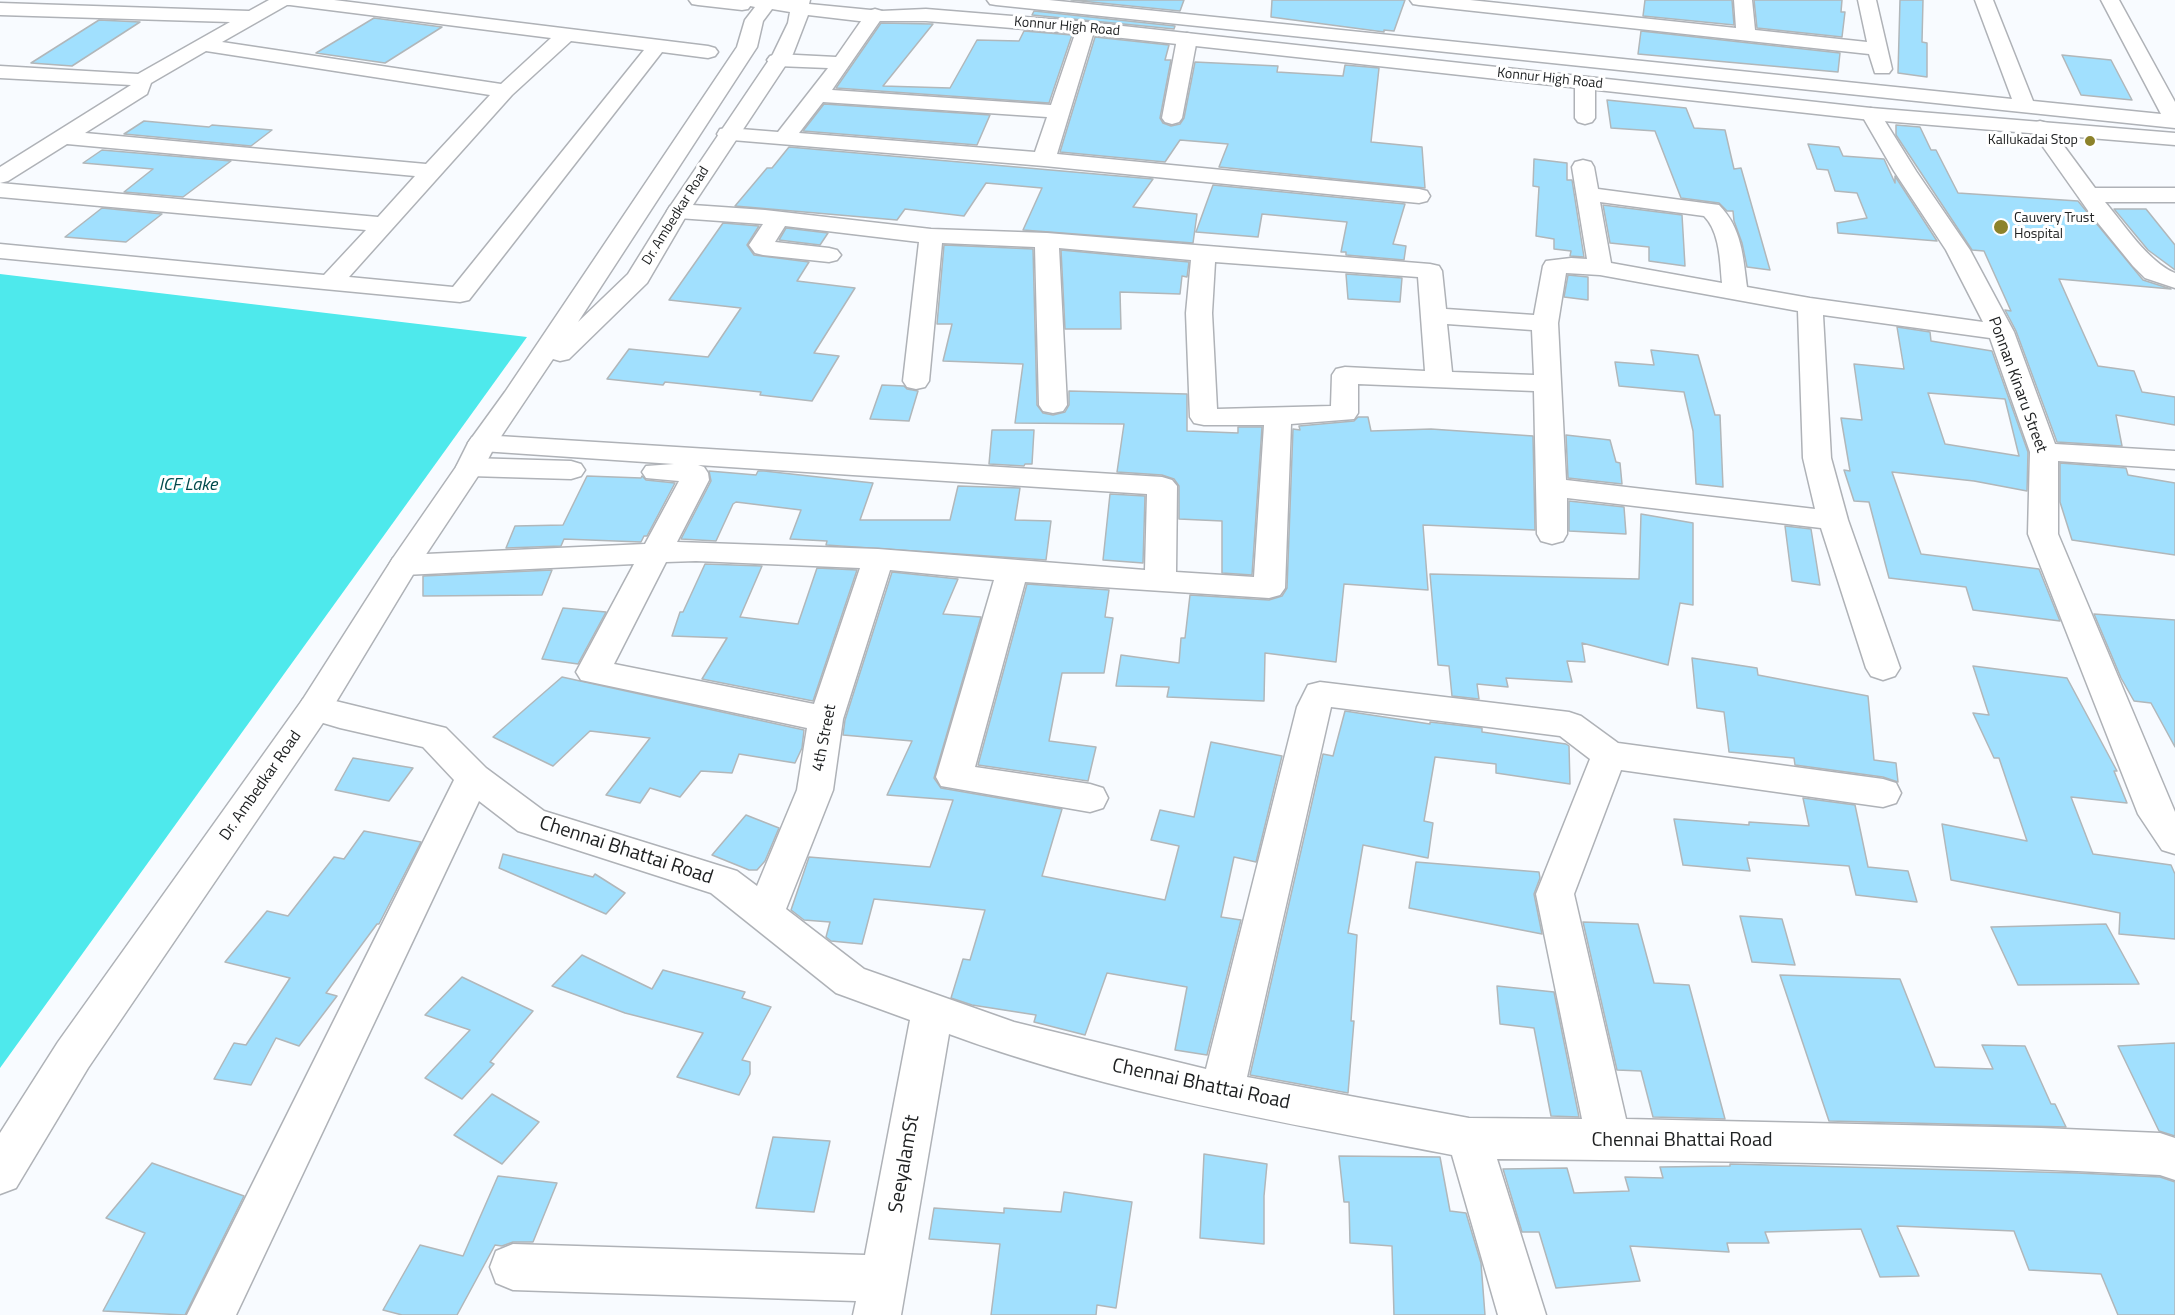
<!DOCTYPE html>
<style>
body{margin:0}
canvas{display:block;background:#f8fbff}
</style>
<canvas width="2175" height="1315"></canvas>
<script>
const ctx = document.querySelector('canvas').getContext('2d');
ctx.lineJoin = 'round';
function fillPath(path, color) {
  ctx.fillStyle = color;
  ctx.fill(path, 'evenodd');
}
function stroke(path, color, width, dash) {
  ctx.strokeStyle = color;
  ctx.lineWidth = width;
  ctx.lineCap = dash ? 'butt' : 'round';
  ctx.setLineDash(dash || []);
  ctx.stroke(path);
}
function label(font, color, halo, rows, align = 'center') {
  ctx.font = font + ' "Titillium Web",sans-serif';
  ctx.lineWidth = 6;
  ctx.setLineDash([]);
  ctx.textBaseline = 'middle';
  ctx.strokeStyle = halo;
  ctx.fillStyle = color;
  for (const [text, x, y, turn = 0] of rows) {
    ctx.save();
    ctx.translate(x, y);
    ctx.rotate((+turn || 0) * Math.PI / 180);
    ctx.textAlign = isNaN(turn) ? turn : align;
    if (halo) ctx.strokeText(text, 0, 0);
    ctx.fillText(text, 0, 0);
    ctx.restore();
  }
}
fillPath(new Path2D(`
 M0,274L527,337L0,1068Z`), '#4ee9ec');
const building = new Path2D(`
 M1071,0H1184L1180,11Z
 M1272,0H1405L1394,31L1384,30V32L1271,17Z
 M1645,0H1732L1734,25L1643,16Z
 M1754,0H1842L1841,12H1845L1842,37L1757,28Z
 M1900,0H1923L1922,42L1927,43V77L1898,73Z
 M1034,11L1175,26L1174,29L1032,15Z
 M374,18L442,27L385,63L316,53Z
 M99,20L140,22L72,66L31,63Z
 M881,23L933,24L883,86L950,88L977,40L1019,41L1024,31L1072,35L1049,103L836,88Z
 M1641,31L1840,53L1838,72L1638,54Z
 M1095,37L1169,45L1165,60H1171L1160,118L1163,123L1171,126L1180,124L1184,118L1195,62L1278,66L1277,72L1343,76L1345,65L1379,68L1371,142L1422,147L1425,188L1219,167L1228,144L1180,140L1165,162L1060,152Z
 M2062,55L2111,60L2132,100L2081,95Z
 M1607,100L1686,108L1694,128L1725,130L1734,169L1741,168L1770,270L1747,267L1742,243L1734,221L1733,211H1727L1719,203L1681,198L1655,131L1611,128Z
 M824,104L990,115L977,145L803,131Z
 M144,121L209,127L212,125L272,130L251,146L124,134Z
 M1896,125L1920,127L1931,150H1936L1958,193L2078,201L2143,280L2171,289L2059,279L2098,366L2134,371L2142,392L2175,397V425L2116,415L2122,446L2057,442L2016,331L2005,310L2011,311L1984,251L1972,250L1896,135Z
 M1808,144L1839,147L1843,156L1884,159L1895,183V176L1937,241L1838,233L1837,223L1867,218L1857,193L1835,191L1828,170L1817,169Z
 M789,147L1153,179L1133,207L1197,214L1193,243L1023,230L1042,188L986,183L964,216L905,209L897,220L735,206L767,168H772Z
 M102,150L231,161L183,197L124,192L153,169L83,163Z
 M1534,159L1567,163V180H1572L1584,257L1570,256L1571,251L1554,249V239L1536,236L1539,187L1533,186Z
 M1213,185L1405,204L1393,244L1406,246L1404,260L1346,255V252H1341L1347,222L1262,214L1258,237L1196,232Z
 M1603,205L1682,215L1685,266L1649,261V247L1610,243Z
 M102,208L162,214L126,242L65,237Z
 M2114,209H2146L2175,245V270L2148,250Z
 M723,223L759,226L747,245L754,255L809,262L797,281L855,288L814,353L839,356L812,401L760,395L761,392L665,382L663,385L607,379L629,349L708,357L741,308L669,300Z
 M786,228L828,233L820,245L779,240Z
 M944,245L1033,249L1037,405L1043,413L1053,415L1065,412L1069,405V391L1187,394V431L1238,433V427H1262L1252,575L1222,573V521L1179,519V486L1174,479L1162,475L1117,472L1124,424L1015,423L1023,364L943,361L952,324H937Z
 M1061,250L1189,262L1187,277L1182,276L1180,294L1120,292L1121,329H1065Z
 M1346,274L1402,278L1400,302L1348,299Z
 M1568,275L1588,277V300L1564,297Z
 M1897,327L1930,332L1931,341L1992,351L2028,452L2027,491L1974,481L1892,472L1921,554L2039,569L2060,621L1973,610L1966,587L1889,578L1869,502L1854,501L1844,470L1850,471L1841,418L1862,420L1854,364L1904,369ZM1928,393L2005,399L2019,456L1945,444Z
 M1651,350L1698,355L1715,415H1720L1723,487L1696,484L1693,431L1684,392L1619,386L1615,362L1654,365Z
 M882,385L904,386L907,389L918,391L909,421L870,419Z
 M1358,417H1368L1371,431L1431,429L1533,436L1535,530L1423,525L1428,590L1344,584L1336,662L1265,653L1264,701L1167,697L1169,687L1116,686L1121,655L1179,663L1181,638H1185L1190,595L1269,600L1282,596L1287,588L1293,429L1300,430L1299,426L1354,421Z
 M992,430H1034L1032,464H1025L1024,466L989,464Z
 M1566,435L1610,440L1616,462L1620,463L1622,484L1568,478Z
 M2060,463L2126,468L2128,475L2175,483V555L2072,540L2060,502Z
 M709,471L756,475L758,471H764L873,483L860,520H950L958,486L1020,488L1015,520L1051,521L1046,560L826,545L827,541L790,539L801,510L736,502L733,504L716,541L681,539L711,481Z
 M587,476L641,478L642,476L646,480L675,483L647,536H644L641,542L564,539L561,546L506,548L515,526L563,525Z
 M1110,494L1145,496L1143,563L1103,560Z
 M1569,501L1624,507L1626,534L1569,531Z
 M1641,514L1693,523V605L1680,603L1668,665L1582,643L1585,662L1567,661L1572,682L1506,678L1508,687L1477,684L1479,699L1452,696L1449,666L1438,665L1430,574L1639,579Z
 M1785,526L1811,529L1820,585L1792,581Z
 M705,564L762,566L740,617L798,624L817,568L857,570L813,701L702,679L727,638L672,636L680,612H683Z
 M552,570L542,595L423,596V576Z
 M892,572L958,579L943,614L981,617L934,778L941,788L1062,809L1042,876L1165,900L1179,846L1151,840L1160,810L1194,817L1211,742L1282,756L1256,862L1234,857L1221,917L1241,920L1207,1055L1175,1050L1187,987L1107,973L1085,1035L1034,1022L1036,1015L972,1005L951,998L963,959L970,960L985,910L874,899L862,944L831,941L826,937L830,922L804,920L791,910L809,857L930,867L953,800L887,795L912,741L843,735L845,720Z
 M1027,584L1109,590L1105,617L1113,618L1104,673H1062L1049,741L1096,747L1088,781L978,765Z
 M563,608L606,612L578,664L542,659Z
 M2094,614L2175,620V747L2151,703L2134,701L2121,678Z
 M1692,658L1757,668L1758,675L1868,696L1874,760L1896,763L1898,782L1883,777L1795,765L1794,758L1729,752L1724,712L1697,708Z
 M1973,666L2067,678L2117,771H2114L2127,803L2071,797L2093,854L2171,865L2175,874V939L2119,934L2120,913L1951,880L1942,824L2027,841L1999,758H1994L1973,713L1989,715Z
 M562,677L804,730L802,748L795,763L739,754L732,773L701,771L680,797L650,788L640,803L606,795L650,738L590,731L553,766L493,737Z
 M1345,711L1430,724V722L1482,728V732L1566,744L1569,746L1570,784L1496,773V764L1435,757L1424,821L1433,823L1428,858L1363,845L1348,933L1357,935L1351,1021H1354L1348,1093L1250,1075L1323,754L1333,756Z
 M353,758L413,768L389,801L335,790Z
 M1803,798L1855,805L1868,867L1908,871L1917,902L1856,895L1849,866L1747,858L1750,871L1683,865L1674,819L1749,825V822L1809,826Z
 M746,815L779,828L765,861L757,870H749L712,855Z
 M364,831L421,842L379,924H377L326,993L337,996L299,1046L276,1038L251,1085L214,1079L234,1043L246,1045L290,978L225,962L267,911L288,916L334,857L344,859Z
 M503,854L593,877L595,874L625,893L606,914L499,868Z
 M1416,862L1539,872L1540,878L1534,894L1542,934L1409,908Z
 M1740,916L1782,919L1795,965L1752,962Z
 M1583,922L1638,924L1654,983L1689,985L1725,1119L1653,1117L1641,1071L1617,1070Z
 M2106,924L2139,984L2018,985L1991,927Z
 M582,955L652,989L663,970L745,992L742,998L771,1007L742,1060L750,1062V1074L739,1095L677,1077L703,1033L625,1013L552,986Z
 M1780,975L1900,979L1935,1067L1993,1069L1982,1045L2025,1046L2051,1104H2055L2066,1127L1829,1121Z
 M462,977L533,1011L490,1062L494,1064L462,1099L425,1078L470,1030L425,1015Z
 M1497,986L1554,992L1579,1117L1551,1116L1534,1028L1500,1024Z
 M2175,1043V1136L2159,1131L2118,1046Z
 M492,1094L539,1122L502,1164L454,1135Z
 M773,1137L830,1141L814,1212L756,1208Z
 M1204,1154L1267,1164L1264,1196V1244L1200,1238Z
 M1339,1156L1440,1157L1450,1211L1466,1213L1481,1263L1485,1315H1394L1392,1246L1350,1243L1349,1202H1344Z
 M152,1163L244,1196L185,1315L103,1311L145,1233L106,1218Z
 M1730,1164L2077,1173L2160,1177L2175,1182V1315H2118L2101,1274L2029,1270L2014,1231L1897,1226L1919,1276L1880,1277L1861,1229L1765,1232L1769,1243H1727L1729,1252L1630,1246L1640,1281L1556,1288L1539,1232H1522L1503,1169L1567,1168L1574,1193L1629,1191L1625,1177L1663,1178L1660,1167L1730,1166Z
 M498,1176L557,1183L533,1242H513L502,1246L495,1245L457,1315H402L383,1310L420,1245L463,1256Z
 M1064,1192L1132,1202L1116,1308L1097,1305L1096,1315H991L1000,1244L929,1239L934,1208L1004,1213V1208L1061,1212Z`);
fillPath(building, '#a1e0fe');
stroke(building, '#b1b7ba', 1.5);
const minor = new Path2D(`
 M269,0H334L708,46L715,48L718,52L715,56L708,58L662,52L469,300L460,302L0,258V244L324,275L366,230L0,197V183L378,217L415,176L67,144L8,181L0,183V167L131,85L0,78V66L138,74L230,22L0,15V3L249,11ZM287,5H290L551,38L501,84L222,42ZM571,41L644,50L453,287L349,277L512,95ZM206,51L490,95L426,164L85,133L147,94L151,83Z
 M689,0H744L751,5L748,9L742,10L698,5L692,4Z
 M987,0H1049L2012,99L1975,0H1993L2033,101L2161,114L2101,0H2119L2175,102V128L996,5L990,4Z
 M1410,0H1470L1736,28L1734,0H1752L1755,30L1867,42L1858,0H1876L1892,69L1889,73H1875L1869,54L1419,5L1413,4Z
 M875,9L882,11L884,15L832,90L1051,105L1077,28L1079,24H1093L1095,28L1057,154L1419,189L1427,191L1430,196L1427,201L1419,203L1044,166L720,139L717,134L720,129L728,128L778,132L828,68L777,66L770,64L767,60L770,56L777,54L836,57L868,11ZM823,102L1047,117L1035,152L799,133Z
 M1187,33L1194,35L1197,39L1182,118L1179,122L1172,124L1165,122L1162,118L1177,39L1180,35Z
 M1585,77L1592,79L1595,83V118L1592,122L1585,124L1578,122L1575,118V83L1578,79Z
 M1871,108L1878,110L1916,171L1970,250L2014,332L2055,444L2175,451V469L2058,461V534L2175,812V854L2162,850L2138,814L2028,534L2030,452L1990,338L1823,315L1831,458L1848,520L1900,668L1895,676L1883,680L1871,676L1866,668L1821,528L1567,498V534L1563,541L1552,544L1541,541L1537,534L1534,391L1358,384V413L1354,419L1291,424L1285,588L1280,595L1269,598L1025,582L975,767L1090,784L1103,788L1108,798L1103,808L1090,812L941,786L936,777L994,580L890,570L843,719L833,790L786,909L864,969L1014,1022L1206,1069L1297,707L1308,685L1320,682L1569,712L1581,716L1618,743L1883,779L1896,783L1901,793L1896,803L1883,807L1621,770L1574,894L1626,1119L2041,1128L2160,1133L2175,1138V1180L2160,1175C1939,1163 1718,1161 1497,1159L1546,1315H1498L1452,1155C1282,1122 1112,1094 949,1034L901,1315H853L856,1301L513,1290L496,1283L490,1267L496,1251L513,1244L865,1255L910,1020L836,993L711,893L518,831L479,801L236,1315H187L454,780L423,747L340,728L303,717L298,708L303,699L315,696L446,728L486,768L544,811L737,871L757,886L797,790L807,728L581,680L576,672L634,564L404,575L393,572L389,565L393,558L404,555L645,544L679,481L646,478L642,472L646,466L674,464L482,451L472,449L468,443L472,437L482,435L1162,477L1172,480L1177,486L1176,572L1254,577L1264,425H1204L1194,423L1190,417L1186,313L1191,260L1059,248L1067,405L1063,411L1053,413L1043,411L1039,405L1035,247L942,243L929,381L925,387L916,389L907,387L903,381L919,242L785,226L775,242L829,248L837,250L841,255L837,260L829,262L763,255L755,253L749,245L763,224L678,218L670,216L667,211L670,206L678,204L765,210L931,229L1047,233L1430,264L1439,266L1442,271L1446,309L1534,315L1543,266L1546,261L1571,258L1587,259L1572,167L1575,162L1583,160L1591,162L1594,167L1598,189L1719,205C1742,228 1743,257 1747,287L1810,298L1983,322L1946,250L1894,171L1861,114L1864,110ZM1600,202L1704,216C1720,232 1720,261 1722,283L1611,263ZM1215,262L1418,277L1425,371L1345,367L1336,369L1332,375L1331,406L1217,409L1212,313ZM1566,273L1600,275L1798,311L1803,458L1815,509L1566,480L1558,323ZM1447,324L1532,330L1534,375L1452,372ZM698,465L1147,494L1145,570L878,549L677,542L709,480L708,473L704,467ZM696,561L860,568L814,704L614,664L666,562ZM1331,707L1560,736L1590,759L1536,894L1582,1119L1469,1118L1247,1077Z
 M2040,121L2047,123L2095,188H2175V202H2105C2124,224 2148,262 2175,273V288L2145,278L2133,266L2089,212L2029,127L2033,123Z
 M470,458L571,461L581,464L585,470L581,476L571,479L470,476L460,473L456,467L460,461Z`);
const major = new Path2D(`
 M738,0H810L809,4L881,11L926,9L1086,22L1871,108L2175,133V145L1871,120L1086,34L926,21H859L808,15L793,54L689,211L647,283L569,359L560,361L553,359L496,444L484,467L417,568L327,717L88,1068L16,1188L0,1194V1133L58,1042L303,699L393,558L456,467L468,443L505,392L737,47L745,20L755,7L741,4ZM772,9L790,12L788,23L773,54L667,211L628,274L578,322L757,47L763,21Z`);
stroke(minor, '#afb2b7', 3);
stroke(major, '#afb2b7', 3);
fillPath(minor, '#fff');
fillPath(major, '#fff');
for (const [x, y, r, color] of [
 [2090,141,6,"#8c822a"],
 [2001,227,8,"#8c822a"]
]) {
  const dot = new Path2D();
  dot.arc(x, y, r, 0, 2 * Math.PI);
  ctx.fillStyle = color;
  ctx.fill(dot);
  stroke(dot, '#fff', 2);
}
label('14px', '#202223', '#fff', [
 ["Konnur High Road",1067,27,5],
 ["Konnur High Road",1550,79,6],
 ["Dr. Ambedkar Road",676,216,-58]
]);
label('14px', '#202223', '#fff', [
 ["Kallukadai Stop",2078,141],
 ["Cauvery Trust",2014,219,"left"],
 ["Hospital",2014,235,"left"]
], 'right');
label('16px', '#202223', '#fff', [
 ["Ponnan Kinaru Street",2017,385,70],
 ["4th Street",825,738,-79],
 ["Dr. Ambedkar Road",261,786,-55]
]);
label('italic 18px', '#014a4c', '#fff', [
 ["ICF Lake",188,486]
]);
label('20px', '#202223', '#fff', [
 ["Chennai Bhattai Road",626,851,18],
 ["Chennai Bhattai Road",1201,1085,12],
 ["Chennai Bhattai Road",1682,1141],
 ["SeeyalamSt",905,1164,-80]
]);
</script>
